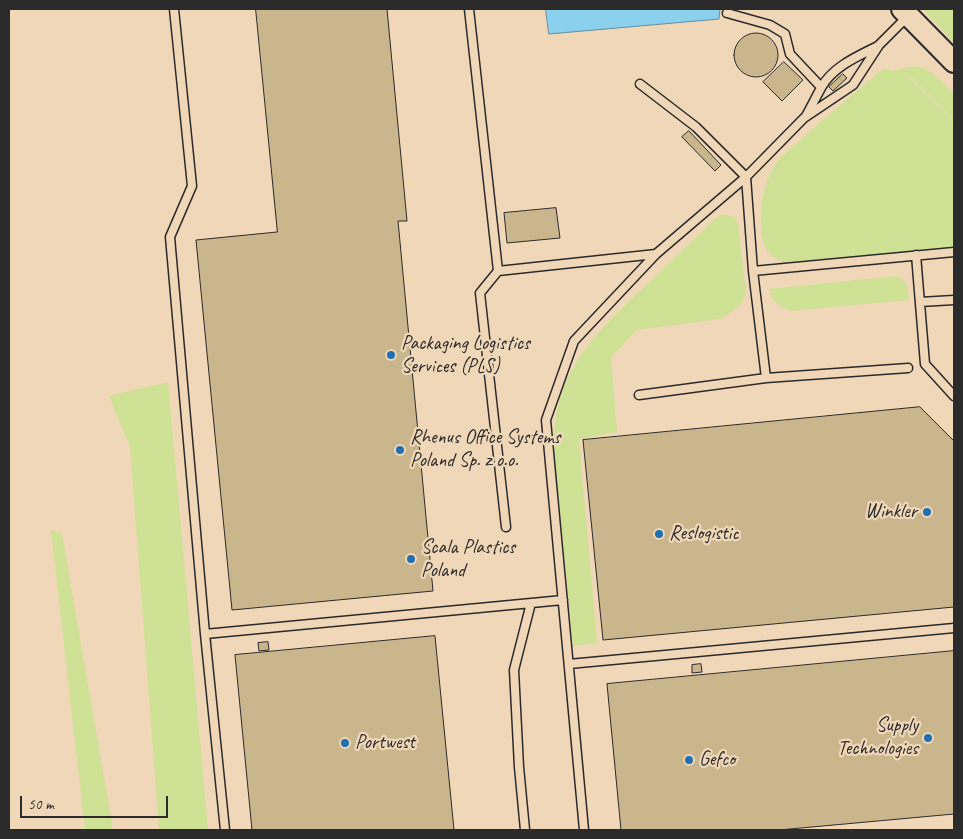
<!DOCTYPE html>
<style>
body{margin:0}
#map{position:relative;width:963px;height:839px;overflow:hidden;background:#f0d7b8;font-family:Caveat,sans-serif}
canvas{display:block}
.frame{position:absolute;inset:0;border:10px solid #2b2b2b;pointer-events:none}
.scale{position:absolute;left:20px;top:796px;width:148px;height:22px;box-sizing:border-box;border:2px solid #2b2b2b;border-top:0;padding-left:6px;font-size:15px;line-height:18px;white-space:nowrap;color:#2b2b2b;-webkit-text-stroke:4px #f0d7b8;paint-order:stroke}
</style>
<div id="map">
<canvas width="963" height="839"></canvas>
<div class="frame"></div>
<div class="scale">50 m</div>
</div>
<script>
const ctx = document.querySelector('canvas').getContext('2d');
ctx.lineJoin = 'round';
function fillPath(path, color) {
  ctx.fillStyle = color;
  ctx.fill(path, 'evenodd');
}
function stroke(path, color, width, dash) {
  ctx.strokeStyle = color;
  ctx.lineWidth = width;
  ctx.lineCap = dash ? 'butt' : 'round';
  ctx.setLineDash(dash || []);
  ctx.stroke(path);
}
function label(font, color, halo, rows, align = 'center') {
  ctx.font = font + ' Caveat,sans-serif';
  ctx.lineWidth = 4.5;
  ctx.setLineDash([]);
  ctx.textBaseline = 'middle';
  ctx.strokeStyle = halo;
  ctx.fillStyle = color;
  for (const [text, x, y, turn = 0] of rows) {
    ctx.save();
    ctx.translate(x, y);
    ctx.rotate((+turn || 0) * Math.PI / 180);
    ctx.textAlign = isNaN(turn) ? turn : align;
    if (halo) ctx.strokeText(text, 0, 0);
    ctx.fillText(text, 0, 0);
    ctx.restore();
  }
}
fillPath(new Path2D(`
 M923,9H954V43Z
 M914,66C933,69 941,81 954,94V120L910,76L901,74L909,77L954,121V249L789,264C769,257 763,250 761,228C760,206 763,184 775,165C780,156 792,148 799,141C827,116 855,92 884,68L892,71Z
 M721,215H728L734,217L738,224L746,293L743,301L736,309L720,319L637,330L611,357L617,432L579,439L597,643L573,646L553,442C555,420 558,396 569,375C588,339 614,316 643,288C667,265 691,242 715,219Z
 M896,276C909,280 907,288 909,300L791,311C779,306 773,303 769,289Z
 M168,382L208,830H159L130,447L109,396Z
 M51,530L62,534L113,830H85Z`), '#cfe195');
const water = new Path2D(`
 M546,9H720L719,19L549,34Z`);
fillPath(water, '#8bd0ed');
stroke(water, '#658e9f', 1);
const building = new Path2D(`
 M256,9H387L407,221H398L433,591L232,610L196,240L277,232Z
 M734 55a22 22 0 1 1 44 0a22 22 0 1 1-44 0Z
 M784,62L803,80L782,101L763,82Z
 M843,74L847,78L833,91L829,87Z
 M689,131L721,165L715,171L682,137Z
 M556,208L560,238L507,243L504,213Z
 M920,407L954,441V607L603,640L583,440Z
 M435,636L454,830H252L235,655Z
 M268,642L269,650L259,651L258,643Z
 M954,651V814L779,830H621L607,684Z
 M701,664L702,672L692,673V665Z`);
fillPath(building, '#cab68c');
stroke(building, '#2b2b2b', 1);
const service = new Path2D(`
 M174,9L192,186L170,237L205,634L225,830
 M469,9L498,271L656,254
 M727,13L770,25L785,34L790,54L821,87
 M640,84L696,127L746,177L753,271L954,252
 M806,116C811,107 816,97 821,88C832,67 858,56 878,46
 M916,255L925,364L954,396
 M498,271L480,293L506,527
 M920,302L954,300
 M766,378L908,368
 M639,395L766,378L753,271
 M205,634L563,600
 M569,664L954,628
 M525,830L519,767L514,670L531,603
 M584,830L546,420L574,341L656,254L746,177L804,118L853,85L879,45L907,17`);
const tertiary = new Path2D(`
 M902,9L954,62`);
stroke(service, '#2b2b2b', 11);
stroke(tertiary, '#2b2b2b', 24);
stroke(service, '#f0d7b8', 8);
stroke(tertiary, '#f0d7b8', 20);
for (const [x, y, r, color] of [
 [391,355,5,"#1f6fb2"],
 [400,450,5,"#1f6fb2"],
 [927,512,5,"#1f6fb2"],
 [659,534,5,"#1f6fb2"],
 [411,559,5,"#1f6fb2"],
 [928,738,5,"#1f6fb2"],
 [345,743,5,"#1f6fb2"],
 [689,760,5,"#1f6fb2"]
]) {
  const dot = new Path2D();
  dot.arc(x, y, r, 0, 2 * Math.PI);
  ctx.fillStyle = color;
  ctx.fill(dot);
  stroke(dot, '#f0d7b8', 2);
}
label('20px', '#2b2b2b', '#f0d7b8', [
 ["Packaging Logistics",401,344],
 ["Services (PLS)",401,367],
 ["Rhenus Office Systems",410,438],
 ["Poland Sp. z o.o.",410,461],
 ["Winkler",917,512,"right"],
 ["Reslogistic",669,534],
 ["Scala Plastics",421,548],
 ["Poland",421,571],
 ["Supply",918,726,"right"],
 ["Technologies",918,749,"right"],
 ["Portwest",355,743],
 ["Gefco",699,760]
], 'left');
</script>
